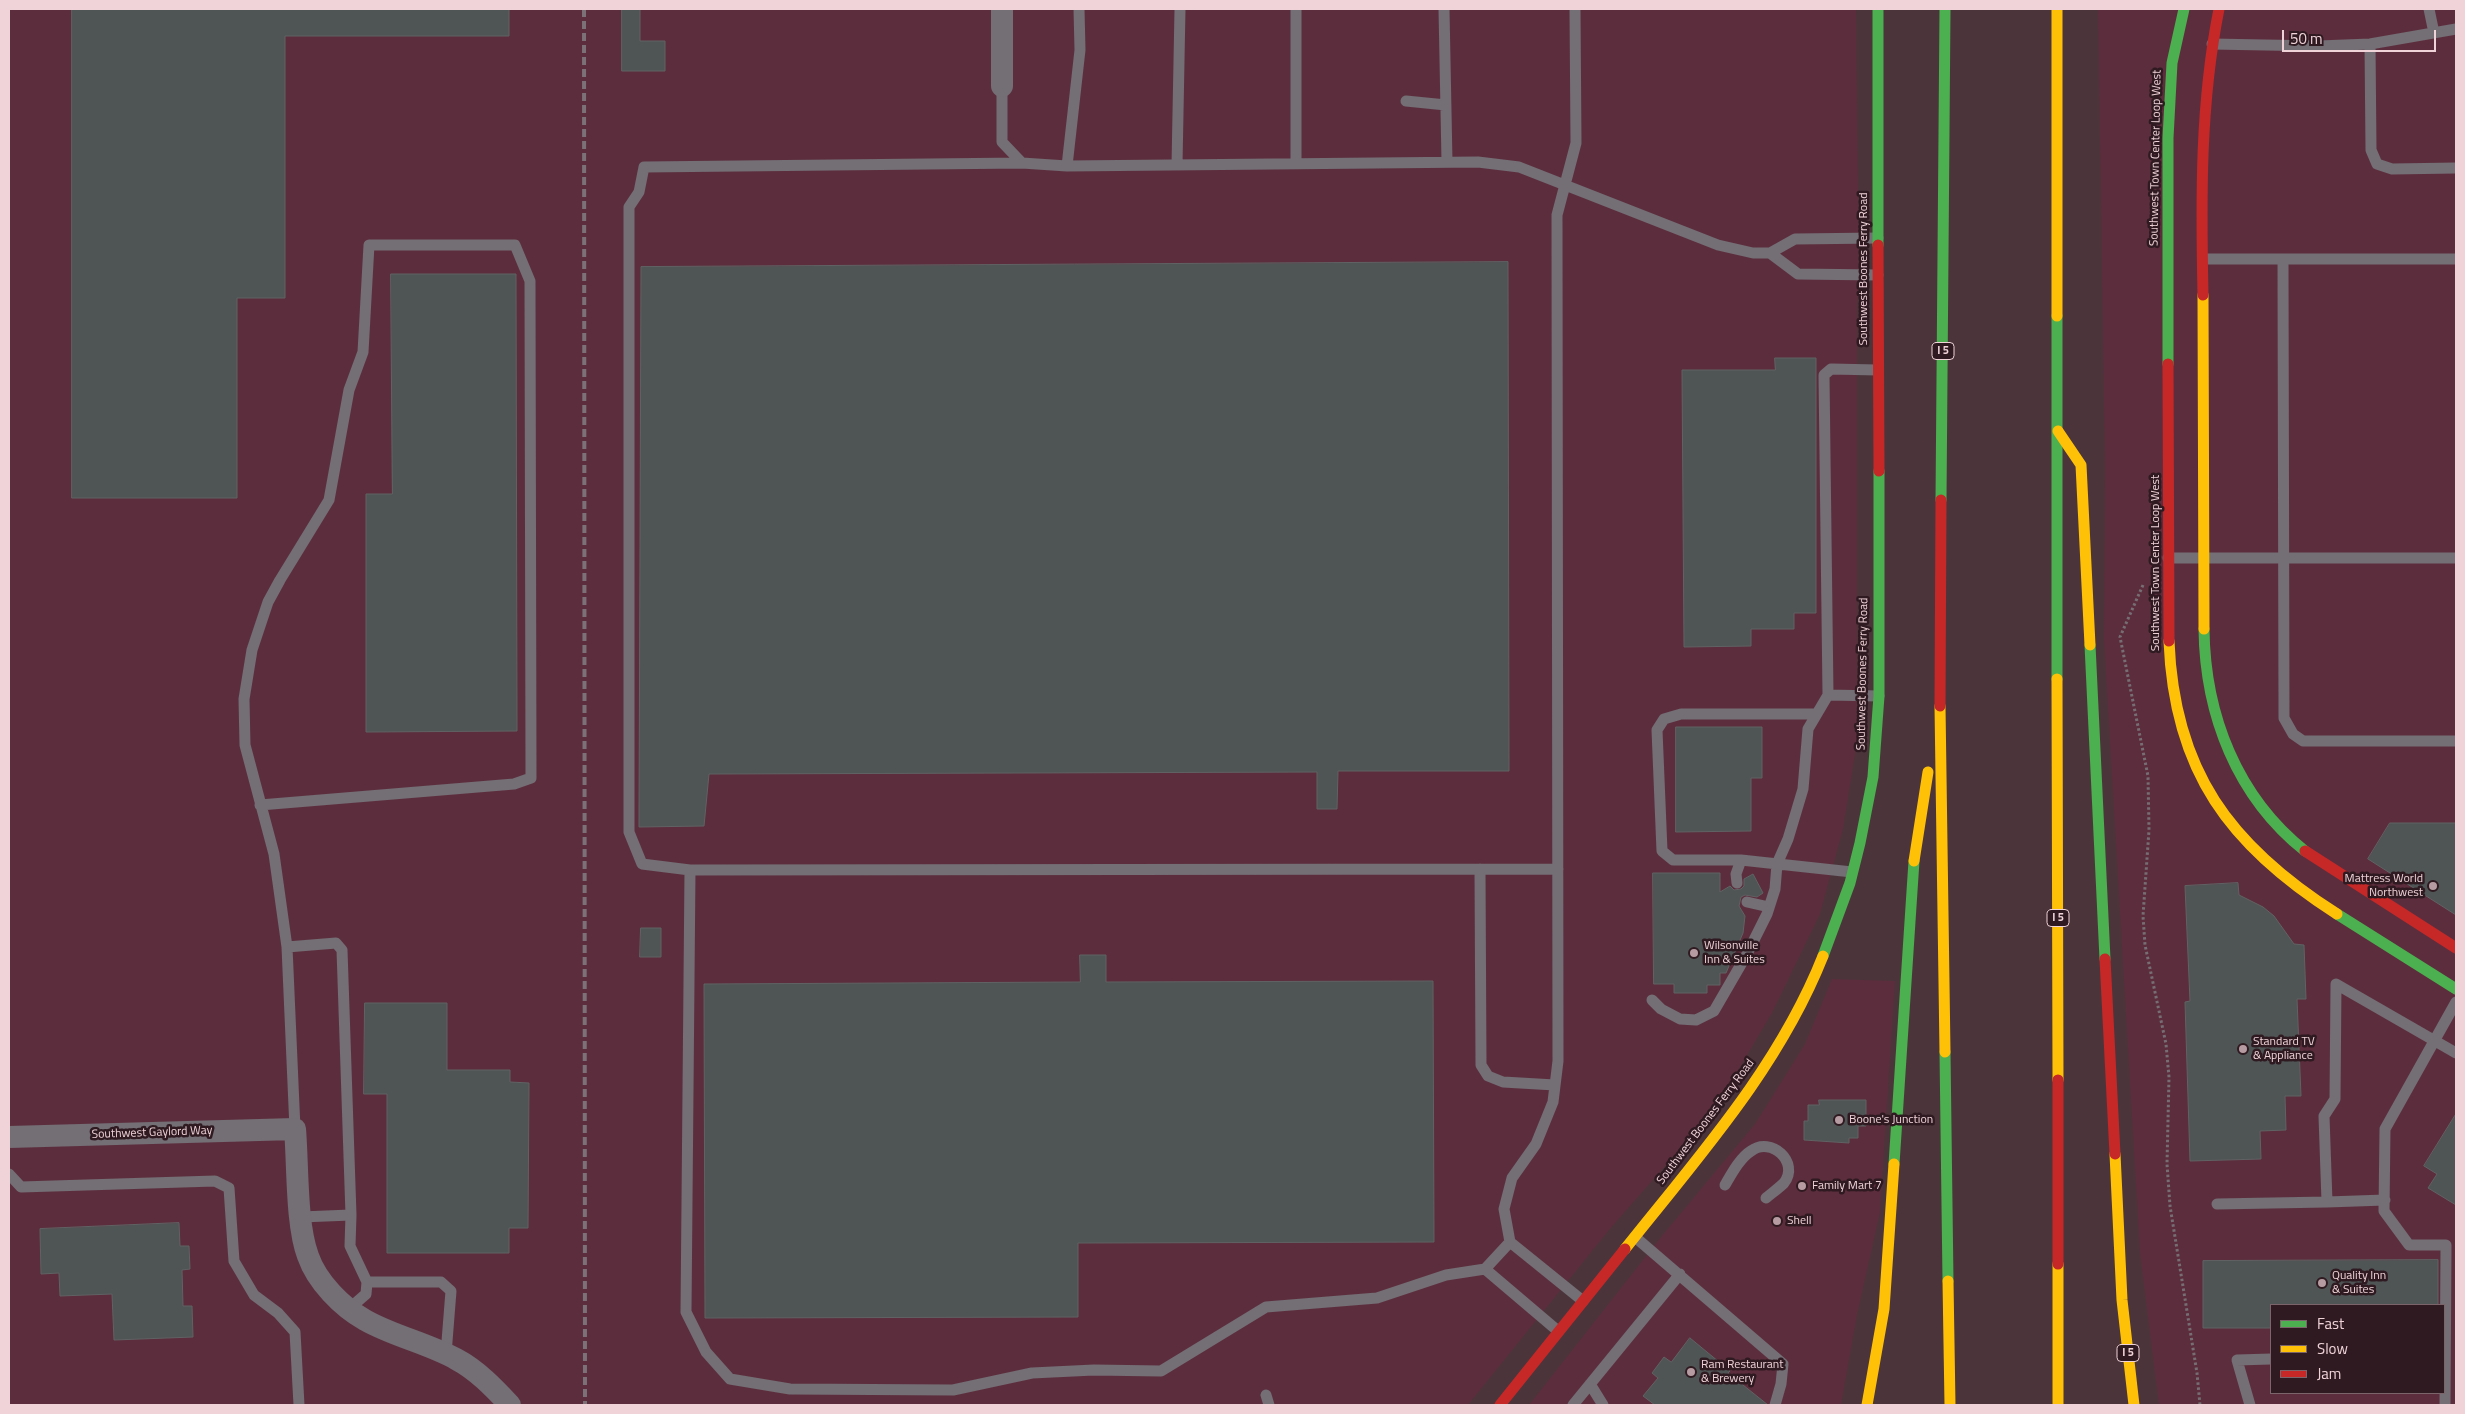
<!DOCTYPE html>
<style>
body{margin:0}
#map{position:relative;width:2465px;height:1414px;overflow:hidden;background:#4b353b;font-family:"Titillium Web",sans-serif}
canvas{display:block}
.frame{position:absolute;inset:0;border:10px solid #efd3d9;pointer-events:none}
.legend{position:absolute;left:2270px;top:1304px;width:175px;height:90px;box-sizing:border-box;background:#2e1a20;border:1px solid #7b646a;margin:0;padding:6px 9px;list-style:none;font-size:15px;color:#efd3d9}
.legend li{display:flex;align-items:center;gap:10px;height:25px}
.legend b{width:25px;border:1px solid #7b646a}
.scale{position:absolute;left:2282px;top:30px;width:154px;height:22px;box-sizing:border-box;border:2px solid #efd3d9;border-top:0;padding-left:6px;font-size:15px;line-height:18px;white-space:nowrap;color:#efd3d9;-webkit-text-stroke:4px #2e1a20;paint-order:stroke}
</style>
<div id="map">
<canvas width="2465" height="1414"></canvas>
<div class="frame"></div>
<ul class="legend">
<li><b style="height:6px;background:#4caf50"></b>Fast</li>
<li><b style="height:6px;background:#ffc107"></b>Slow</li>
<li><b style="height:6px;background:#c62828"></b>Jam</li>
</ul>
<div class="scale">50 m</div>
</div>
<script>
const ctx = document.querySelector('canvas').getContext('2d');
ctx.lineJoin = 'round';
function fillPath(path, color) {
  ctx.fillStyle = color;
  ctx.fill(path, 'evenodd');
}
function stroke(path, color, width, dash) {
  ctx.strokeStyle = color;
  ctx.lineWidth = width;
  ctx.lineCap = dash ? 'butt' : 'round';
  ctx.setLineDash(dash || []);
  ctx.stroke(path);
}
function label(font, color, halo, rows, align = 'center') {
  ctx.font = font + ' "Titillium Web",sans-serif';
  ctx.lineWidth = 5;
  ctx.setLineDash([]);
  ctx.textBaseline = 'middle';
  ctx.strokeStyle = halo;
  ctx.fillStyle = color;
  for (const [text, x, y, turn = 0] of rows) {
    ctx.save();
    ctx.translate(x, y);
    ctx.rotate((+turn || 0) * Math.PI / 180);
    ctx.textAlign = isNaN(turn) ? turn : align;
    if (halo) ctx.strokeText(text, 0, 0);
    ctx.fillText(text, 0, 0);
    ctx.restore();
  }
}
fillPath(new Path2D(`
 M9,9H1856L1859,273L1857,308V742L1843,829L1820,914L1772,1013L1715,1109L1609,1230L1468,1405H9Z
 M2098,9H2456V1405H2159L2140,1253L2104,640L2105,468ZM2271,1305H2444V1393H2271Z
 M1832,979L1895,981L1880,1212L1857,1315L1841,1405H1529L1661,1237L1755,1124L1805,1044Z`), '#5c2e3d');
const building = new Path2D(`
 M72,9H509V36H285V298H237V498H72Z
 M622,9H640V41H665V71H622Z
 M1508,262L1509,771H1338L1337,809H1317V772L709,774L704,826L639,827L641,267Z
 M391,274H516L517,731L366,732V494H392Z
 M1775,358H1816V613H1794V629H1751V646L1684,647L1682,370H1775Z
 M1676,727H1762V778H1751V831L1676,832Z
 M2390,823H2456V915L2368,859Z
 M1653,873H1720V892L1730,886L1734,890L1741,889L1744,886V879L1753,874L1763,893L1757,897L1745,895L1741,897L1739,906L1745,916L1743,933L1726,973H1720V985H1707V993H1674V984H1654Z
 M2238,883L2239,895L2263,907L2274,916L2294,944L2304,945L2306,999H2297L2301,1096H2285L2286,1130L2260,1131L2261,1159L2190,1161L2185,1002L2190,1001L2185,886Z
 M641,928H661V957H640Z
 M1080,955H1106V982L1433,981L1434,1242L1078,1243V1317L705,1318L704,984L1080,982Z
 M365,1003H447V1070H510V1082L529,1083L528,1228H509V1253H387V1094H364Z
 M1819,1100H1866V1126H1858V1138H1849V1143L1804,1140V1121H1808V1105H1819Z
 M2456,1114V1205L2428,1188L2437,1174L2424,1166Z
 M179,1223L180,1246H189L190,1269L182,1270L183,1306H192L193,1337L114,1340L112,1294L60,1296L59,1273L41,1274L40,1229Z
 M2438,1260V1305H2271V1328H2203V1261Z
 M1690,1338L1730,1371L1728,1373L1768,1405H1655L1643,1396L1658,1378L1652,1373L1664,1357L1671,1362Z`);
fillPath(building, '#4f5455');
stroke(building, '#606263', 1);
stroke(new Path2D(`
 M2143,585L2120,637L2148,776L2149,830L2143,916L2145,945L2166,1044L2169,1077L2167,1164L2170,1206L2197,1373L2200,1405`), '#766e73', 3, [2.5, 2.5]);
stroke(new Path2D(`
 M1444,9L1447,162
 M1575,9L1576,143L1557,215L1558,1061L1553,1102L1536,1144L1512,1178L1504,1209L1510,1242L1583,1301
 M2429,9L2434,33
 M2212,44L2319,46L2370,44L2456,29
 M2370,44L2371,150L2377,164L2392,169L2456,168
 M1002,86V142L1022,163
 M1406,101L1446,105
 M1296,164V9
 M1177,165L1180,9
 M1067,166L1080,50L1079,9
 M1770,253L1798,274L1878,275
 M2203,259H2456
 M2283,259L2284,718L2293,734L2303,741H2456
 M2168,558H2456
 M1828,695L1824,375L1831,369L1878,370
 M1816,714H1681L1664,719L1657,730L1662,851L1673,860H1741L1852,872
 M260,805L514,784L531,778L530,281L515,245H369L363,352L349,390L329,500L280,580L268,602L252,650L244,699L245,745L274,854L287,947L295,1129
 M1480,869L1481,1065L1488,1076L1503,1082L1555,1085
 M1558,869L690,870L642,864L629,832V207L639,192L644,167L1022,163L1067,166L1478,162L1519,167L1718,245L1753,253H1770L1795,239L1878,238
 M690,870L686,1312L706,1352L730,1379L790,1389L953,1390L1032,1373L1094,1370L1161,1371L1266,1307L1377,1298L1446,1275L1485,1269L1510,1242
 M1737,883L1736,874L1741,860
 M1747,902L1769,907
 M287,947L336,943L342,950L351,1215L301,1217
 M1652,1000L1661,1009L1680,1019L1696,1020L1714,1011L1747,954L1767,914L1775,889L1777,864L1788,839L1803,789L1808,729L1828,695L1879,696
 M9,1174L21,1187L215,1181L229,1188L234,1261L254,1295L278,1313L295,1332L299,1405
 M1725,1185C1732,1173 1740,1158 1751,1151C1771,1136 1800,1162 1784,1183C1779,1188 1772,1193 1766,1198
 M2385,1200L2327,1202L2324,1116L2335,1099L2336,984L2456,1053
 M2217,1204L2327,1202
 M1635,1237L1783,1364L1781,1384L1775,1405
 M1485,1269L1558,1331
 M367,1282H441L451,1291L446,1354
 M350,1308L366,1294L367,1282L350,1246L351,1215
 M1590,1384L1603,1405
 M1266,1395L1269,1405
 M1573,1405L1680,1274
 M2250,1405L2237,1360L2271,1359
 M2445,1405L2446,1245H2409L2384,1211L2385,1129L2456,1002`), '#746e75', 11);
stroke(new Path2D(`
 M1002,9V86
 M9,1137L295,1129C298,1164 296,1225 308,1256C317,1282 342,1307 365,1320C393,1336 427,1343 456,1359C477,1370 494,1388 510,1405`), '#746e75', 22);
stroke(new Path2D(`
 M1878,9V245
 M2057,316V679
 M2168,364V138L2172,63L2184,9
 M1941,500L1945,9
 M2204,629C2205,715 2237,797 2305,851
 M2090,645L2105,959
 M2337,914L2456,989
 M1823,956L1850,883L1860,843L1873,777L1879,696V471
 M1945,1052L1948,1281
 M1894,1164L1914,861`), '#4caf50', 11);
stroke(new Path2D(`
 M2057,9V316
 M2203,295L2204,629
 M2058,431L2081,465L2090,645
 M2169,641C2174,771 2230,846 2337,914
 M2057,679L2058,1080
 M1940,706L1945,1052
 M1914,861L1928,772
 M2115,1154L2122,1300L2134,1405
 M1625,1249C1699,1156 1779,1067 1823,956
 M2058,1264V1405
 M1948,1281L1950,1405
 M1867,1405L1884,1309L1894,1164`), '#ffc107', 11);
stroke(new Path2D(`
 M1878,245L1879,471
 M2203,295C2201,199 2200,104 2219,9
 M2168,364L2169,641
 M1940,706L1941,500
 M2305,851L2456,948
 M2105,959L2115,1154
 M2058,1080V1264
 M1500,1405L1625,1249`), '#c62828', 11);
stroke(new Path2D(`
 M584,9L585,1405`), '#7c7177', 4, [8, 4]);
for (const [x, y, r, color] of [
 [2433,886,5,"#b69ca2"],
 [1694,953,5,"#b69ca2"],
 [2243,1049,5,"#b69ca2"],
 [1839,1120,5,"#b69ca2"],
 [1802,1186,5,"#b69ca2"],
 [1777,1221,5,"#b69ca2"],
 [2322,1283,5,"#b69ca2"],
 [1691,1372,5,"#b69ca2"]
]) {
  const dot = new Path2D();
  dot.arc(x, y, r, 0, 2 * Math.PI);
  ctx.fillStyle = color;
  ctx.fill(dot);
  stroke(dot, '#2e1a20', 2);
}
for (const [x, y, w] of [
 [1943,351,22],
 [2058,918,22],
 [2128,1353,22]
]) {
  const box = new Path2D();
  box.roundRect(x - w / 2, y - 8.5, w, 17, 4);
  ctx.fillStyle = '#2e1a20';
  ctx.fill(box);
  stroke(box, '#efd3d9', 1);
}
label('bold 11px', '#efd3d9', null, [
 ["I 5",1943,351],
 ["I 5",2058,918],
 ["I 5",2128,1353]
]);
label('12px', '#efd3d9', '#2e1a20', [
 ["Southwest Town Center Loop West",2156,158,-89],
 ["Southwest Boones Ferry Road",1864,269,-90],
 ["Southwest Town Center Loop West",2156,563,-90],
 ["Southwest Boones Ferry Road",1863,674,-89],
 ["Southwest Boones Ferry Road",1706,1122,-53],
 ["Southwest Gaylord Way",152,1133,-2]
]);
label('12px', '#efd3d9', '#2e1a20', [
 ["Mattress World",2423,879,"right"],
 ["Northwest",2423,893,"right"],
 ["Wilsonville",1704,946],
 ["Inn & Suites",1704,960],
 ["Standard TV",2253,1042],
 ["& Appliance",2253,1056],
 ["Boone's Junction",1849,1120],
 ["Family Mart 7",1812,1186],
 ["Shell",1787,1221],
 ["Quality Inn",2332,1276],
 ["& Suites",2332,1290],
 ["Ram Restaurant",1701,1365],
 ["& Brewery",1701,1379]
], 'left');
</script>
